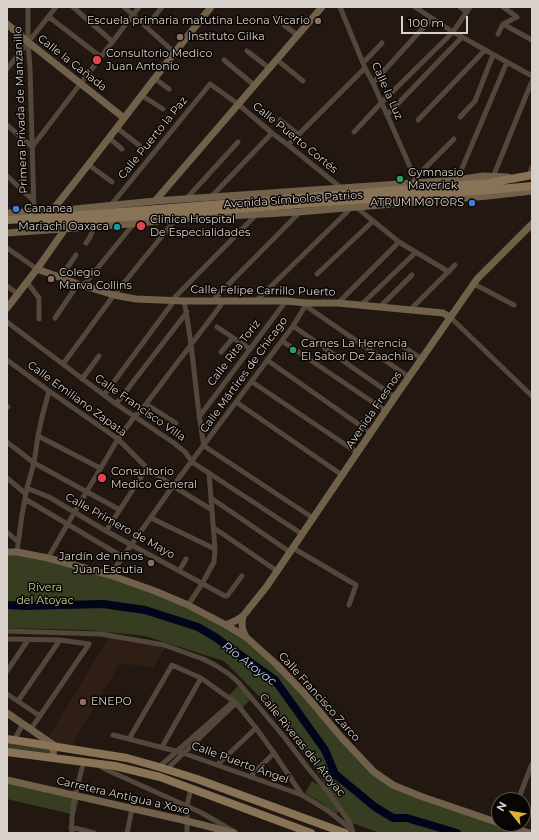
<!DOCTYPE html>
<meta charset="utf-8">
<style>
body{margin:0}
#map{position:relative;width:539px;height:840px;overflow:hidden;background:#231811;font-family:Montserrat,sans-serif}
canvas{display:block}
.frame{position:absolute;inset:0;border:8px solid #d7d0cb;pointer-events:none}
.north{position:absolute;left:491px;top:792px;width:40px;height:40px;box-sizing:border-box;background:#090503;border:1px solid #5b5653;border-radius:50%;rotate:300deg;font-size:11px;font-weight:700;line-height:16px;text-align:center;color:#d7d0cb}
.north::after{content:'';display:block;margin:auto;width:14px;height:18px;background:#e1af34;clip-path:polygon(50% 0,100% 100%,50% 72%,0 100%)}
.scale{position:absolute;left:401px;top:16px;width:67px;height:18px;box-sizing:border-box;border:2px solid #d7d0cb;border-top:0;padding-left:5px;font-size:12px;line-height:14px;white-space:nowrap;color:#d7d0cb;-webkit-text-stroke:3px #090503;paint-order:stroke}
</style>
<div id="map">
<canvas width="539" height="840"></canvas>
<div class="frame"></div>
<div class="north">N</div>
<div class="scale">100 m</div>
</div>
<script>
const ctx = document.querySelector('canvas').getContext('2d');
ctx.lineJoin = 'round';
function fillPath(path, color) {
  ctx.fillStyle = color;
  ctx.fill(path, 'evenodd');
}
function stroke(path, color, width, dash) {
  ctx.strokeStyle = color;
  ctx.lineWidth = width;
  ctx.lineCap = dash ? 'butt' : 'round';
  ctx.setLineDash(dash || []);
  ctx.stroke(path);
}
function label(font, color, halo, rows, align = 'center') {
  ctx.font = font + ' Montserrat,sans-serif';
  ctx.lineWidth = 3;
  ctx.setLineDash([]);
  ctx.textBaseline = 'middle';
  ctx.strokeStyle = halo;
  ctx.fillStyle = color;
  for (const [text, x, y, turn = 0] of rows) {
    ctx.save();
    ctx.translate(x, y);
    ctx.rotate((+turn || 0) * Math.PI / 180);
    ctx.textAlign = isNaN(turn) ? turn : align;
    if (halo) ctx.strokeText(text, 0, 0);
    ctx.fillText(text, 0, 0);
    ctx.restore();
  }
}
fillPath(new Path2D(`
 M109,637L165,648L153,668L120,663L72,745L58,744L49,736Z`), '#2e1e14');
fillPath(new Path2D(`
 M7,552L110,575L226,625L276,664L357,755L393,785L522,833H380L350,822L285,722L224,661L145,636L87,630L7,628Z
 M238,686L251,699L242,708L229,695Z
 M7,742L52,749V756L7,750Z
 M7,777L80,795L75,815L7,799Z
 M312,781L328,792L340,810L336,814L322,803L305,793Z`), '#373d20');
stroke(new Path2D(`
 M7,605L25,606L103,604L145,610L198,627L215,637L275,680L325,750L335,774L375,807L393,818H407L457,833`), '#00051c', 8);
stroke(new Path2D(`
 M28,7V42L30,68L34,212
 M73,7L113,42
 M124,7L174,52
 M340,7L365,68L373,83L415,178L416,182
 M415,7L453,32L532,76
 M460,7L467,12
 M49,17L101,57
 M275,18L297,35
 M503,24L532,40
 M146,27L162,7
 M498,34L503,24L517,17L503,7
 M247,51L269,68
 M276,59L303,81
 M224,60L254,85
 M363,63L382,43
 M7,69L56,7
 M154,78L169,89
 M373,83L432,18
 M141,95L163,109
 M387,115L462,37
 M460,117L475,101L493,55
 M280,120L299,135
 M418,120L485,50
 M7,125L32,147L139,7
 M117,128L140,146
 M354,132L381,103L453,32L470,7
 M109,138L122,149
 M288,145L365,68
 M89,165L112,182
 M7,176L33,200
 M529,176L532,167
 M493,177L532,81
 M415,178L454,139
 M457,180L507,62
 M211,197L272,133
 M186,199L238,142
 M111,205L210,84L238,104L272,133L288,145L340,187
 M356,207L399,242L449,272
 M86,243L90,237L94,227
 M7,248L37,269
 M317,274L373,221
 M60,278L76,255
 M27,282L39,298V319
 M474,284L514,305
 M7,286L18,294
 M83,286L131,227L130,224
 M184,301C194,349 195,398 204,446L313,518
 M215,301V298L298,214V212
 M257,301L258,299L348,211V208
 M338,303L399,242
 M361,305L416,252
 M306,306L409,377
 M380,307L412,275
 M410,310L455,265
 M450,317L532,396
 M55,318L78,284
 M7,322L116,404L174,443L185,452L192,462L302,534
 M293,326L395,397
 M217,327L250,349
 M282,341L386,411
 M398,343L422,359
 M221,352L233,338
 M7,360L49,391L118,439L147,468L173,486L212,510
 M267,360L371,433
 M63,364L114,295L176,219
 M82,379L99,356
 M252,382L358,453
 M104,395L174,301L175,297L254,217V215
 M236,402L342,475
 M116,404L187,312
 M146,404L176,423
 M7,406L8,407
 M199,417L286,301
 M38,436L100,468
 M7,442L34,463L120,510
 M7,478L26,494
 M27,488L49,497L106,531L225,596H227L242,576
 M211,498L290,552
 M25,499L123,557
 M151,518L215,549
 M214,528L277,571
 M106,531L147,468
 M7,532L18,542
 M293,548L356,585L349,605
 M17,552L22,515L27,488L34,463L38,436L42,417L49,391
 M48,558L74,513L118,439L135,416L146,404L221,305L222,301
 M179,571L186,559
 M110,575L173,486L293,326L307,303
 M188,605L202,584L214,562L215,549L209,473
 M7,631L101,634L164,645L203,659L215,665L229,674L238,682L285,738L307,767L328,792L350,823L353,833
 M7,639L60,640L89,644L31,729
 M7,671L28,640
 M7,694L40,716
 M18,701L60,640
 M113,735L129,739L183,753L302,795L327,810L352,830
 M129,739L172,665L201,678L236,703L256,728L274,753L302,795
 M14,740L23,724
 M162,747L201,678
 M217,765L256,728
 M100,766L107,770L202,813L233,831
 M159,767L234,701
 M167,769L236,703
 M250,777L274,753
 M518,800L532,764
 M71,827L94,833
 M72,833C70,810 78,783 84,761
 M127,833L132,809
 M187,833V806L191,788`), '#52473a', 5);
stroke(new Path2D(`
 M7,24L28,42L124,118
 M155,201L322,7
 M7,213L75,209L155,201L457,180L483,176L508,177
 M55,213V207C108,141 157,73 211,7
 M7,233L130,224L176,219L298,212L488,196L532,191
 M37,269L78,284L114,295L136,299L184,301H286L307,303H338L443,313L450,317
 M7,308L37,269L63,232L62,225
 M7,552H17L48,558L110,575L155,591L188,605L226,625L246,637L276,664L305,694L341,737L374,772L393,785L420,796L499,823
 M243,616C241,625 242,630 246,637
 M226,625L237,620L243,616L267,586L395,397L477,279L532,224
 M7,713L55,746L52,757
 M7,780L187,821L234,833
 M503,824L529,833`), '#71604a', 7);
stroke(new Path2D(`
 M7,220L56,217L489,183L532,175
 M46,223L477,191L532,186
 M7,739L127,758L159,767L197,779L345,833
 M7,752L115,766L160,777L311,833`), '#897357', 8);
for (const [x, y, r, color] of [
 [318,21,4,"#8d6e63"],
 [180,37,4,"#8d6e63"],
 [97,60,5,"#e0444e"],
 [400,179,4,"#2e9e5b"],
 [472,203,4,"#3f7fe0"],
 [16,209,4,"#3f7fe0"],
 [141,226,5,"#e0444e"],
 [117,227,4,"#0f9aa8"],
 [51,279,4,"#8d6e63"],
 [293,350,4,"#2e9e5b"],
 [102,478,5,"#e0444e"],
 [151,563,4,"#8d6e63"],
 [83,702,4,"#8d6e63"]
]) {
  const dot = new Path2D();
  dot.arc(x, y, r, 0, 2 * Math.PI);
  ctx.fillStyle = color;
  ctx.fill(dot);
  stroke(dot, '#090503', 1.5);
}
label('11px', '#d7d0cb', '#090503', [
 ["Escuela primaria matutina Leona Vicario",310,21,"right"],
 ["Instituto Gilka",188,37],
 ["Consultorio Medico",106,54],
 ["Juan Antonio",106,67],
 ["Gymnasio",408,173],
 ["Maverick",408,186],
 ["ATRUM MOTORS",464,203,"right"],
 ["Cananea",24,209],
 ["Clinica Hospital",150,220],
 ["De Especialidades",150,233],
 ["Mariachi Oaxaca",109,227,"right"],
 ["Colegio",59,273],
 ["Marva Collins",59,286],
 ["Carnes La Herencia",301,344],
 ["El Sabor De Zaachila",301,357],
 ["Consultorio",111,472],
 ["Medico General",111,485],
 ["Jardín de niños",143,557,"right"],
 ["Juan Escutia",143,570,"right"],
 ["ENEPO",91,702]
], 'left');
label('11px', '#d7d0cb', '#090503', [
 ["Calle la Cañada",72,63,38],
 ["Calle la Luz",387,91,66],
 ["Primera Privada de Manzanillo",21,110,-92],
 ["Calle Puerto la Paz",153,138,-51],
 ["Calle Puerto Cortés",295,138,39],
 ["Avenida Símbolos Patrios",293,200,-4],
 ["Calle Felipe Carrillo Puerto",263,291,1],
 ["Calle Rita Toriz",234,353,-53],
 ["Calle Mártires de Chicago",244,375,-54],
 ["Calle Emiliano Zapata",77,399,36],
 ["Calle Francisco Villa",140,408,35],
 ["Avenida Fresnos",374,410,-56],
 ["Calle Primero de Mayo",120,526,29],
 ["Calle Francisco Zarco",319,697,48],
 ["Calle Riveras del Atoyac",302,745,51],
 ["Calle Puerto Ángel",240,763,20],
 ["Carretera Antigua a Xoxo",123,796,13]
]);
label('11px', '#c5d594', '#090503', [
 ["Rivera",45,588],
 ["del Atoyac",45,601]
]);
label('italic 12px', '#afcdf9', '#090503', [
 ["Río Atoyac",249,664,37]
]);
</script>
